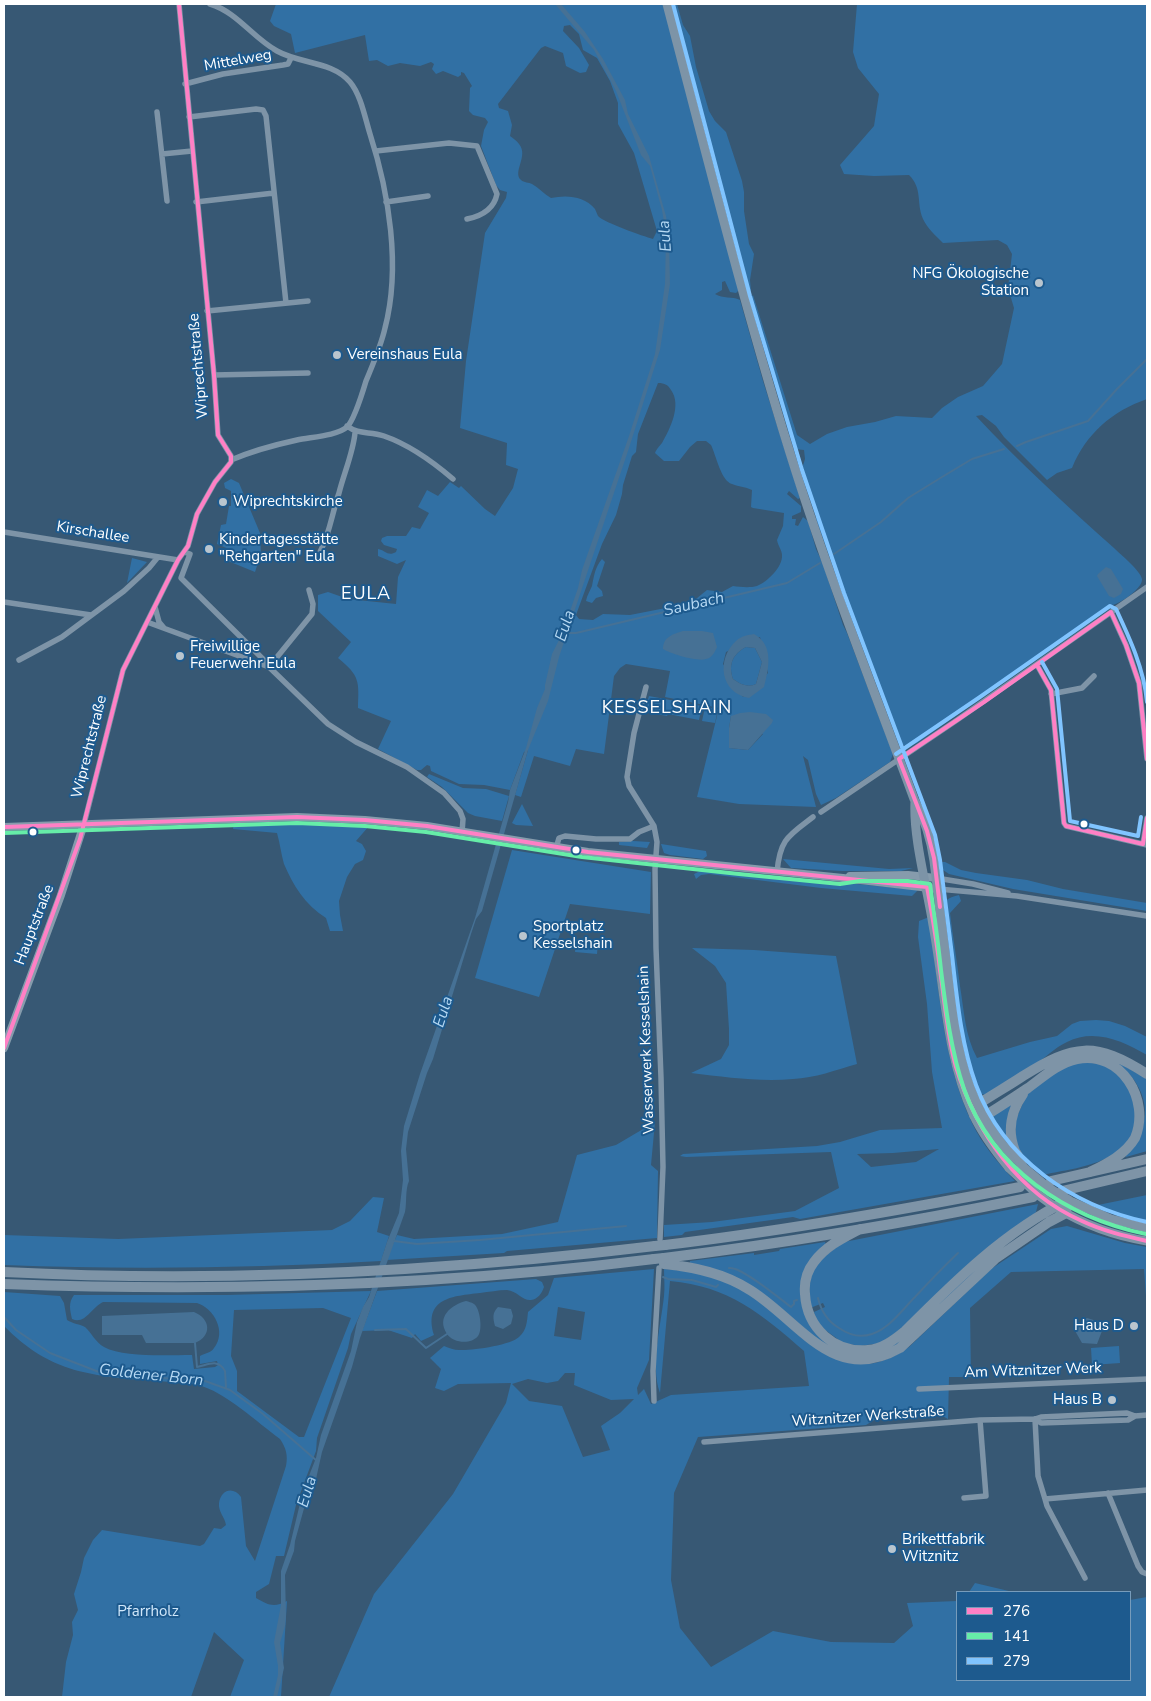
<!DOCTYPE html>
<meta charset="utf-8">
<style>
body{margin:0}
#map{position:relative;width:1151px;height:1701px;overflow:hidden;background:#375874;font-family:"Nunito Sans",sans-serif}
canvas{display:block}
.frame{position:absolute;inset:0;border:5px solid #fff;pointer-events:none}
.legend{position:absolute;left:956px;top:1591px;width:175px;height:90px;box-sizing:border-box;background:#1d5a8e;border:1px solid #779cbb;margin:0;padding:6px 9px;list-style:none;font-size:15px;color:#fff}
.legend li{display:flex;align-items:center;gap:10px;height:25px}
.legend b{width:25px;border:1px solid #779cbb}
</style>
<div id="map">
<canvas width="1151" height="1701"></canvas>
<div class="frame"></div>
<ul class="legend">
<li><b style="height:6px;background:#ff80c5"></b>276</li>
<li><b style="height:6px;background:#66eda8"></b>141</li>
<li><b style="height:6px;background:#80c4ff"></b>279</li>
</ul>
</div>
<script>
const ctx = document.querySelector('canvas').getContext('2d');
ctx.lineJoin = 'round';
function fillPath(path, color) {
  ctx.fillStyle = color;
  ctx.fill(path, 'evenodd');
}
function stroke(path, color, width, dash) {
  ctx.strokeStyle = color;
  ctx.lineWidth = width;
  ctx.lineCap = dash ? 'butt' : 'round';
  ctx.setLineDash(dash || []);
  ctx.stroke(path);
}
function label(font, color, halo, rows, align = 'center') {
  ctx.font = font + ' "Nunito Sans",sans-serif';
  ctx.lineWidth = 4;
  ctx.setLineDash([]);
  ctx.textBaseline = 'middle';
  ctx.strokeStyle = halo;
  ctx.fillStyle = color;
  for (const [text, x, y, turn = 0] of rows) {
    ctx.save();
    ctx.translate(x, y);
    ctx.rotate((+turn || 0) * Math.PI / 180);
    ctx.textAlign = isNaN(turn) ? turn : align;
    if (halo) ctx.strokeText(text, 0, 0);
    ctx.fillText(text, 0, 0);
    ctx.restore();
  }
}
fillPath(new Path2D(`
 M276,4H663L739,290L736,293L730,292L725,281L722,282V290L715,294C723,299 732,296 740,300L763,381L800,498L798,499L789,491L787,494L801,506V512L792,516V519H796L795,525L798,526L803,517L808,521L816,549L823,564L843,625L847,633L893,754L890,762L836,798L821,805L816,794L808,760L803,756L816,807L739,804L697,797L719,708L665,697L670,671L626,664L620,668L614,676L604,754L576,749L570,766L534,756L521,797L515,795L528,750L524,752L510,790L484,785L459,784L431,771L430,766L427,765L421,770H417L378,749L391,721L358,708C359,681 360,676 338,658L351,642L318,611V595L328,592L348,599L396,604L398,577L406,560L397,564L378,556V549C385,550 388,557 396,552L397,549L384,545L381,541L382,538L387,536H406L412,527L420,529L429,513L418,507L427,490L438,496L450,482L459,488L461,486L485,509L495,516L513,488L518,469L506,465L507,443L460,428L466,361L485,233L506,198L507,192L500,190L496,185L481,146L484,130L488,122L485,118L473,115L469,111L470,88L472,86L464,73L461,72V75L458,77L443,71L436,74L432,69L434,64L431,62L420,66L400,63L388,66L377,60L369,61L365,35L295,53L291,34L274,26L270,21ZM570,25L579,34L583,50L597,58L610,81L618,103V124L634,153L657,231L653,239C643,236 605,223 598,216C597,214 596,211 595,209C584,196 567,195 551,198C544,194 539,188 532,184C529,182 524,183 521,180C512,172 529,156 519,144C517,141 513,138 510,136L512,125L508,111L499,108L498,104L541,48L545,46L563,53L566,66L580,73L586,72L589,65L579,48L563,31L564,26ZM658,383C665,383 668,385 671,390C682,405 670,429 662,443C659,447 657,448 655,453L664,461H679L690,447L697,441H706L711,445C716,455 721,481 732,484C740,487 743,486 752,490L751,507L753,508L784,513L783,526L777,540C778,546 782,550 782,555C783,567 767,582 757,586C750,588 740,587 733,586L722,592L707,590L691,603L630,615L603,614L593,620L579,619L576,615L602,544L616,515L622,494L623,485L632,456L636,452L638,434ZM760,637L768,673L743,697L723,664L726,652ZM731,716L763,734L748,750L729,748V728Z
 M672,4H677L683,25L690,36L696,67L709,111L715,121L726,132L742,181L744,192V211L749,244L754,254L750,280L751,291L746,288Z
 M857,4H1147V399C1112,411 1086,434 1072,468L1057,473L1047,480L1004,437L996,426L982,415L976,416C1019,462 1067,506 1114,548C1120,554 1141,571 1142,579C1143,588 1120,604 1112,605L917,743C909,746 903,748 898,741L816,520V508L809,488L804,482L801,472L805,459L804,450L795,449L791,440L749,299L753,295L797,435L810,444L827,434L847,427L875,422L896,416L932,418L942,408L958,397L983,386L1002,364L1014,308L1008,288L1012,254L1007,245L998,240L943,243C936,236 927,228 923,219C916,202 923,189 909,175L874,176L844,174L840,165L874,126L879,94L858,68L853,52Z
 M231,479L239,483L260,533L261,554L255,572L228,561L231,550L217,544L221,525L226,524L229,506H231V491L225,488L224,483Z
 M132,558L147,562L127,583Z
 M602,559L605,562L597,586L602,591L603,596L596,598L592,603L586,601C587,595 590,591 592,586C594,576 595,567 602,559Z
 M746,647L755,648L762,662L756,684C748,688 740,684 733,679C728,664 733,654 746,647Z
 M649,696L702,706L699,720L668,714L667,716L644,712Z
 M705,707L718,709L715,723L702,721Z
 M429,774L463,788L486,789L509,796L502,821L475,816L468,813L442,787L427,777Z
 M522,804L533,826L516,825L512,823Z
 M279,822L338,823L369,826L356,841L362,844L366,851L363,860L355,864L347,877L339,901L340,915L343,931H330L326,918C305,905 293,885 284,864C281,854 280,843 277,833L233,829L234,823Z
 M633,841L650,842L647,848L619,845V842Z
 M661,844L706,851L707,856L703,859L670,855L664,853Z
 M512,850L651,872L650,914L570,904L539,997L475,978Z
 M783,859L889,869L913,868L901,871H842L791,868Z
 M939,862H945L961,870L976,873L1027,880L1063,889L1147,903V911L1013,889L949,874L943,870Z
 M704,869L918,890L912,896L821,888L709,874L701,875L696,879L694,874Z
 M959,895L961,901L950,913C953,937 957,962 960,986C964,1010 965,1036 977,1058L1030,1042L1057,1036L1072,1024L1080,1021L1096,1020L1109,1021L1125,1026L1147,1037V1055C1123,1041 1094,1028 1067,1042C1054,1048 1044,1059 1032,1067C1017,1077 1001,1086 985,1095L976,1092L974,1089L959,1040L943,905C947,898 951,897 959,895Z
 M929,917C939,985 942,1060 972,1123C982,1144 998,1163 1015,1181L800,1219L793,1217L685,1232L682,1235L664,1237V1225L712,1222L795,1211L839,1188L831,1152L686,1157L680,1156L683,1154L817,1146L840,1142L880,1130L942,1128L932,1072L927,1004L918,937L919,921ZM939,1149L916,1162L871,1167L857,1154L893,1153Z
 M576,940L598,942L597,954L575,952Z
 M692,948L754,950L836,956L857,1064C836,1070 815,1078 793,1079C759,1082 725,1077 691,1073L721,1059L729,1045V1029L726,983L715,966Z
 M1114,1060L1147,1079V1151L1126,1157L1125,1155C1130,1146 1140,1135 1143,1125C1151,1099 1134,1074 1114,1061Z
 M1074,1063C1107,1062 1106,1065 1130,1085C1132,1095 1138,1116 1136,1124C1127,1164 1075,1168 1042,1175L1024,1159L1016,1142L1015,1121L1028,1092L1062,1068Z
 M1015,1100L1013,1152L988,1119Z
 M655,1122L651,1165L658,1171L657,1238L507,1251L504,1253L386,1260L397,1235L414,1239L502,1234L558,1222L577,1155L616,1145Z
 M1147,1195V1223L1129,1219L1093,1206Z
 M373,1197L384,1198L377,1232L389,1236L381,1261C255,1268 130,1270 4,1265V1235L118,1239L332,1230L350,1221Z
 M1038,1204L1036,1212L1031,1217L908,1324L881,1343L860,1346L843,1343L817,1324L814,1312L825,1307L823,1303L810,1308C808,1268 812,1265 844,1242Z
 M1067,1226L1125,1243L1147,1247V1310L1144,1269L1011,1272L970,1308L971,1377H949L948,1419L928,1408L889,1411L866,1425L698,1437L674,1493L671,1580L680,1628L711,1667L773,1631L831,1642L894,1643L913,1626L907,1603L957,1601V1680H1130V1600L1147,1597V1697H329L374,1594L453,1494L506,1403L511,1383L458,1384L444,1391L435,1388L441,1369L430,1358L444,1346C449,1348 454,1350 459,1350C471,1351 511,1345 519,1337C527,1330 527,1321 528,1312L548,1295L554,1278L654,1269L649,1360L637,1388L638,1395L644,1389L651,1404L671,1395L809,1386L804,1351C762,1314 728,1286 670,1281L660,1393C650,1365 661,1325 664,1296C665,1287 664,1278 664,1269C676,1270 687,1271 699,1273C717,1277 735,1286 752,1295C759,1299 766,1306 773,1311C819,1347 850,1388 909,1347L991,1269L1051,1229ZM558,1307L585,1312L581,1340L554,1336ZM565,1373H575L574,1385L611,1400L634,1399L620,1413L601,1426L610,1450L583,1457L562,1406L529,1401L512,1384L528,1379L547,1383L558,1381Z
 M825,1242L826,1245C770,1293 820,1376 886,1348C905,1340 919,1322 933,1308C953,1289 973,1269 995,1251L988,1261C971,1276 954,1292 938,1308C924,1322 910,1339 893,1348C841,1378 809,1328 772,1301C747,1283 721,1269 690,1264V1261L754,1253V1255L779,1251L780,1249Z
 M536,1279L542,1282L544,1287C542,1293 538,1299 531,1300C523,1301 517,1291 507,1290C498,1290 489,1292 480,1293C453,1296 423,1298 434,1335L421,1341L415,1334L412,1338L388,1330L362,1331L377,1291Z
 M371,1291L351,1334L348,1348L317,1438L316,1451L296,1505L284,1556H276L269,1584L256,1592V1598C268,1605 274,1608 287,1601L281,1697H230L244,1660L214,1632L191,1697H62L66,1662L73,1635L72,1622L78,1610L74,1594L81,1572L84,1558L93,1540L102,1530L200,1546L204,1544L214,1528L221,1529L226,1525C225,1517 218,1512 219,1503C221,1490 233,1486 241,1497L246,1546L255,1561L286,1466C288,1455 286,1448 280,1439C258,1423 224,1391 198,1385C185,1382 170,1382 156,1381C93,1376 51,1374 4,1326V1292L60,1296L64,1303L67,1320C73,1324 80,1324 85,1327C92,1333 95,1342 104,1347C124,1358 169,1355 192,1355L194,1369L215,1367L218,1365L217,1361L200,1364V1356C205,1353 211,1353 214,1348C227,1332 214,1308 197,1303L103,1302C91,1308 85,1325 72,1319C70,1310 68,1303 74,1295H227ZM323,1308L351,1318L304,1437H299L237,1391V1371L231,1356L234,1310Z
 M1119,1346L1120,1363L1092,1365L1091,1348Z
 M975,1583L1013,1592H1016H969Z`), '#3170a4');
fillPath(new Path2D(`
 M555,4H561L585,32L603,59L625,100L628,114L649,156L666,216L669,238L670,284L660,350L629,448L559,657L548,701L528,750L482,911L476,919L471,934L433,1059L427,1073L408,1132L406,1149L409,1181C405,1190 407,1202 405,1212L360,1338L352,1367L322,1452L316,1479L311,1483L295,1541L294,1551L285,1575L286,1616L285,1626L280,1643L284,1668L277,1697H273L278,1675V1666L274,1642L281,1605V1571L290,1545L303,1491L316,1458L321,1435L351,1351L357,1322L363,1307L369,1297L387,1242L399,1213L403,1180L401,1151L404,1126L420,1074L475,918L508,802L510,790L526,748L537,708L545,689V685L552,654L562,634L578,588L582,570L629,436L655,354L665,284L666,235L662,210L650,166L641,155L616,91L594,50Z
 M1106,567L1111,569L1123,589L1121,594L1114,598L1109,596L1097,576L1098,574Z
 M683,631H702L713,633L717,647C715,652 712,658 706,659C698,662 671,654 663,649C663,637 673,634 683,631Z
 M754,634C774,645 769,668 764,687L749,698C720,693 716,659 736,641C741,636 748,635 754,634ZM746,647L755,648L762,662L756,684C748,688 740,684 733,679C728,664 733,654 746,647Z
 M750,712L766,714L773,720L772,723L748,750L729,748V728L731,716L740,713Z
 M466,1301C469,1302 471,1302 474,1304C480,1308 483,1330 478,1336C471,1345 453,1343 447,1334C436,1317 451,1305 466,1301Z
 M498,1307L511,1309L513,1316L511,1324L503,1329L495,1326C493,1318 492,1313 498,1307Z
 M194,1312C211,1319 212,1336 195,1343H146L142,1335H102V1316Z
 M1087,1318L1100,1322L1102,1331L1097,1344L1082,1343L1074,1329L1078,1324Z`), '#467195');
stroke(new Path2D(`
 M1017,446L1026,442L1088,421L1117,389L1147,359
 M834,554L881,522L908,498L942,477L972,459L1004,449
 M567,633H576L787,583L820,563
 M394,1241L417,1244L480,1240L626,1226
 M729,1268C741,1266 779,1298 791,1307L794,1304V1301L797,1300
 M663,1277L668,1279L692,1280L716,1287L718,1285
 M818,1298C821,1311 827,1321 839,1328C849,1335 860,1338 872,1334C890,1328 902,1310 915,1297C929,1282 943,1267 958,1253
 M4,1317L16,1330L50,1353L104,1374L205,1381L230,1390L263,1414L317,1461
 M375,1330L406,1329L426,1348L447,1334
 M195,1343L197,1367C208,1365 218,1358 225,1371L226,1387`), '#467195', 2);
stroke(new Path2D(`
 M210,4C237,12 253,38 277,51C300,64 332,61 350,82C361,95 365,118 370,134C389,193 401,267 385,328C381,346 373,364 366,381C363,391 354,420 347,427C337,436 310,437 297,440C274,445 252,451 231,460
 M185,84L223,74L283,65L288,64L291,58
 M157,112L167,201
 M189,117L256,109L263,110L266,116L286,303
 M376,151L449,143L477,146L497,194C494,209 482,216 467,219
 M162,154L192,151
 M196,202L274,193
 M386,202L428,196
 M207,311L308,301
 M214,375L308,373
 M347,426C359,435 369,431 384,436C410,445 432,461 453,479
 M4,532L178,560
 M184,552L190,554L181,578L270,666
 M320,552C330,533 332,513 339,493C344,473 353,453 355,433
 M4,602L91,615
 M155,607L159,622L164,628
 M1111,612L1126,645L1139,683L1147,759
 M147,622L269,667L328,724L356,742L407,767L444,793L460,811L463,819L462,833
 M19,660L62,637L124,591L149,568L158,557
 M1037,665L1051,690L1064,823L1066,826L1147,845
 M269,667L312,614L313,604L309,590
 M646,687L634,733L627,777L629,786L654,826L657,842L655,869L656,948L661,1078L663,1167L660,1239
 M1051,694L1082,688L1094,676
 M821,812L957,720L1147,587
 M84,824L123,670L178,560L188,546L197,514L215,482L231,462V456L218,435L214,375L179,4
 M1143,844L1147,818
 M556,848L559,838L565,836L596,839H630L639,832L654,826
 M777,872C780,839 788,836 813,817
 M936,878L973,884L1008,893
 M938,889L1017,896L1147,916
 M919,1389L1147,1379
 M654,1401L653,1371L659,1268
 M1035,1419L1038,1476L1045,1499L1147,1490
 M1035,1419L1041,1423L1128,1420L1135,1416
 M704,1442L980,1420L1035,1419L1041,1417L1127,1413L1135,1416L1147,1415
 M1108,1493L1138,1566L1142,1572L1147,1574
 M964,1498L986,1496L980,1420
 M1045,1499L1047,1506L1085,1578`), '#7e94a7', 5.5);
stroke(new Path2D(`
 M4,827L297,817L365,820L427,826L588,852L843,878L938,889
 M850,876L908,875L936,878
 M4,1048L61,895L84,824`), '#869bac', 8);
stroke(new Path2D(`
 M667,4C708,160 747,318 796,472C831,582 874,690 914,799C924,818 931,839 934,861C939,899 943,937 948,975C957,1048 965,1113 1022,1165
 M915,801C913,838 927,887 933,925C945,989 946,1054 973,1114C982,1134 995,1151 1009,1168
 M1068,1200L1111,1219L1147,1228
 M1055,1207C1083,1224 1115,1236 1147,1241`), '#7d94a7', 9);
stroke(new Path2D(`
 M1022,1166C1021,1160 1018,1156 1015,1151C1007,1131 1011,1111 1023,1094
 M1090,1172C1106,1164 1125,1155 1135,1138C1151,1100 1121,1050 1077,1059C1058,1063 1043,1077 1028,1088C1013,1098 998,1108 983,1117L974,1115L977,1105C992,1095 1008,1086 1023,1076C1074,1044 1095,1041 1147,1074
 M1051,1181L1147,1159
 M1062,1191L1147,1171
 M860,1229C843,1238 826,1246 814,1262C807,1271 804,1283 805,1294C807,1328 834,1353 868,1350C882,1349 894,1340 905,1331C955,1281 1004,1232 1068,1200
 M665,1245C784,1231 902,1210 1020,1187
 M664,1258C788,1243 911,1222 1033,1197
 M664,1264C694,1267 724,1273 750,1290C800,1321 833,1386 900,1348L995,1259L1049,1222L1066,1213L1068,1200
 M4,1272C221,1283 439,1272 655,1246
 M4,1284C220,1292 439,1286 654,1259`), '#7e94a7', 10);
stroke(new Path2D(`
 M1022,1166L1046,1186L1068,1200
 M1009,1168L1037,1194L1055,1207`), '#7d94a7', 9);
stroke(new Path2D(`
 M655,1246L665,1245
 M654,1259L664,1258`), '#7e94a7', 10);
stroke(new Path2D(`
 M1037,665L1051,690L1064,823L1066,826L1143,844L1147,818
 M4,827L297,817L365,820L427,826L588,852L927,887C932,914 937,942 940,970C945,1002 947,1035 956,1067C976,1132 1018,1193 1082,1221C1103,1231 1125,1236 1147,1241
 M940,907L934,858L927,831L899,759L984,702L1111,612L1126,645L1139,683L1147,759
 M4,1048L80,839L123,670L178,560L188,546L197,514L215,482L231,462V456L218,435L214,375L179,4`), '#ff80c5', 4);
stroke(new Path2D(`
 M4,833L297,823L365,826L426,832L582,857L739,874L840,884L860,881H908L930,884C934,913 938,941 941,970C946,1010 951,1051 964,1089C992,1168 1067,1218 1146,1234`), '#66eda8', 4);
stroke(new Path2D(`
 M673,4L750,296L802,470L844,593L935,835L940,860C944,892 948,923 952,955C957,999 961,1044 976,1085C1003,1159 1073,1206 1147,1222
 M1042,662L1057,689L1070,821L1138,836L1141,817
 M896,754L980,697L1110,606L1116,609C1130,639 1144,669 1147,702`), '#80c4ff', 4);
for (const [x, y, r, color] of [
 [1039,283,5,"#b9c5ce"],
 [337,355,5,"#b9c5ce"],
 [223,502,5,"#b9c5ce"],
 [209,549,5,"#b9c5ce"],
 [180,656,5,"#b9c5ce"],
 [1084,824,4.5,"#fff"],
 [33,832,4.5,"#fff"],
 [576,850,4.5,"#fff"],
 [523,936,5,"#b9c5ce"],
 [1134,1326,5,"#b9c5ce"],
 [1112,1400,5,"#b9c5ce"],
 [892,1549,5,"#b9c5ce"]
]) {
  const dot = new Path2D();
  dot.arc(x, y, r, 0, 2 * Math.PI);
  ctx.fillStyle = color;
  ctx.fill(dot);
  stroke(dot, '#1d5a8e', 2);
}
label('15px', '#fff', '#1d5a8e', [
 ["Mittelweg",238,61,-10],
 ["Wiprechtstraße",199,366,-95],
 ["Kirschallee",93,533,9],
 ["Wiprechtstraße",90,747,-76],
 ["Hauptstraße",35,925,-69],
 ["Wasserwerk Kesselshain",647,1050,-92],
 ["Am Witznitzer Werk",1033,1371,-2],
 ["Witznitzer Werkstraße",868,1417,-4]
]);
label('15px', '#fff', '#1d5a8e', [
 ["NFG Ökologische",1029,274,"right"],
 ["Station",1029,291,"right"],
 ["Vereinshaus Eula",347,355],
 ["Wiprechtskirche",233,502],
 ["Kindertagesstätte",219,540],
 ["\"Rehgarten\" Eula",219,557],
 ["Freiwillige",190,647],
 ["Feuerwehr Eula",190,664],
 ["Sportplatz",533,927],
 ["Kesselshain",533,944],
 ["Haus D",1124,1326,"right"],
 ["Haus B",1102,1400,"right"],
 ["Brikettfabrik",902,1540],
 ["Witznitz",902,1557]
], 'left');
label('15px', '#d0e7fa', '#1d5a8e', [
 ["Pfarrholz",148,1612]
]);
label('italic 16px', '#b6d9f4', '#1d5a8e', [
 ["Eula",666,236,-94],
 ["Saubach",694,605,-13],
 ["Eula",566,626,-72],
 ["Eula",444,1012,-72],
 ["Goldener Born",151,1376,6],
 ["Eula",308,1492,-73]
]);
ctx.letterSpacing = '1px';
label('18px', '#fff', '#1d5a8e', [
 ["EULA",366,595],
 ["KESSELSHAIN",667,709]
]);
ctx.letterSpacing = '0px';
</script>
